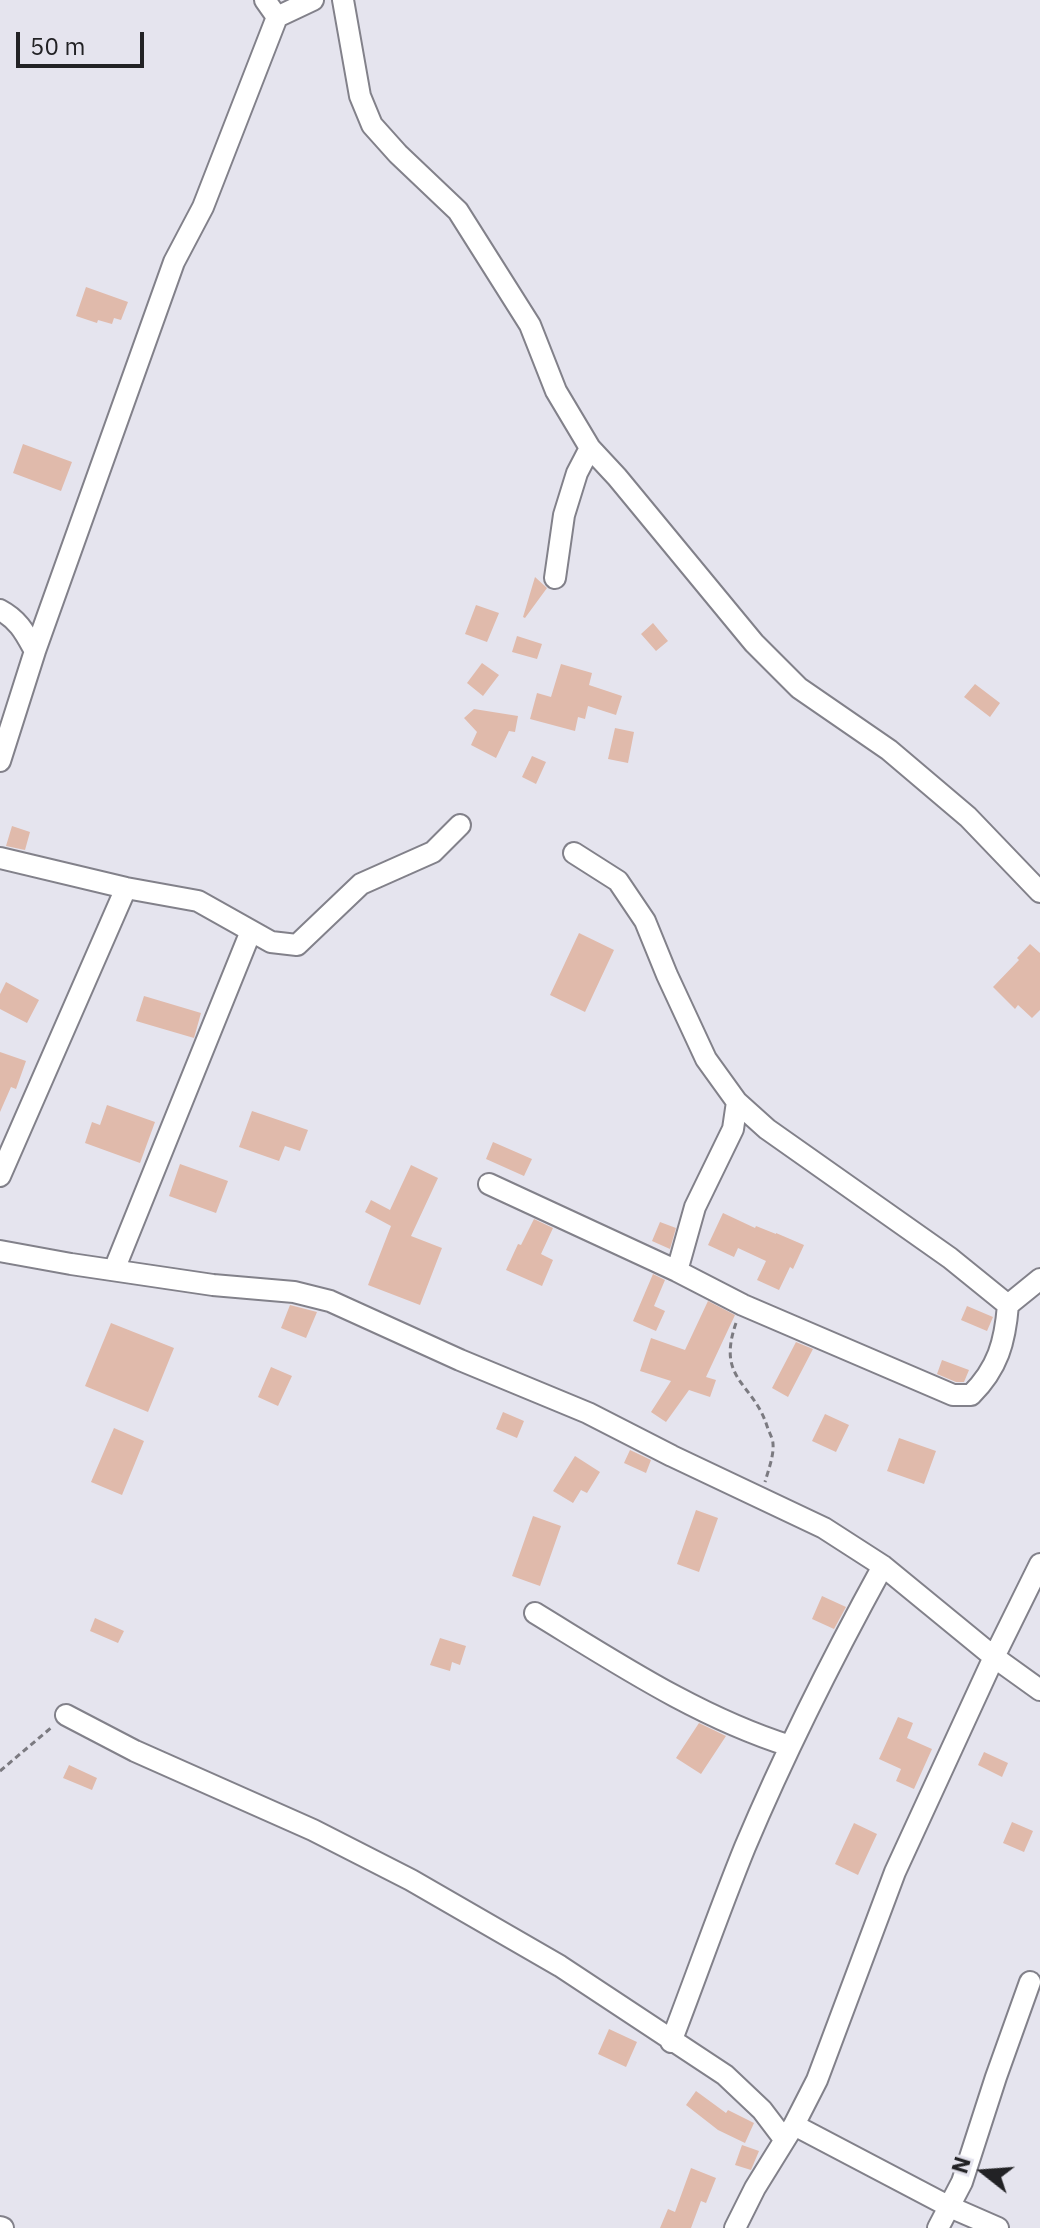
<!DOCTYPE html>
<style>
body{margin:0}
#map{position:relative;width:1040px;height:2228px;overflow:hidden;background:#e5e4ee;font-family:"IBM Plex Sans",sans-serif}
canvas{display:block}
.north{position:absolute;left:944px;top:2132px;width:80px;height:80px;-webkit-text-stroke:6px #e5e4ee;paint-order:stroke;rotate:287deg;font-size:22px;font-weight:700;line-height:32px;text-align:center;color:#222225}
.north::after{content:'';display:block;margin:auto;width:28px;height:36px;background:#222225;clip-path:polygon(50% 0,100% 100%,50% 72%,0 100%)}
.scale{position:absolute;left:16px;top:32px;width:128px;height:36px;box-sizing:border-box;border:4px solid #222225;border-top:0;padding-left:10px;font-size:24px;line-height:28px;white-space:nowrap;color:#222225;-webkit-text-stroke:6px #e5e4ee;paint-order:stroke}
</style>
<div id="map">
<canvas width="1040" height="2228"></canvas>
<div class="north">N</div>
<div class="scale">50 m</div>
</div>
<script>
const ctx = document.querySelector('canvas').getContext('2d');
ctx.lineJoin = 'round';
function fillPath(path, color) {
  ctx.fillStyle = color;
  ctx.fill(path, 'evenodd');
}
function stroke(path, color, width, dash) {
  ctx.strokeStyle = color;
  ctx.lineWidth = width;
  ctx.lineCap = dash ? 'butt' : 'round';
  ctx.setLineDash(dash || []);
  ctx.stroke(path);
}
fillPath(new Path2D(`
 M86,287L128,302L121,320L114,318L112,324L98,320L97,323L76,316Z
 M23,444L72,462L61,491L13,473Z
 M535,577L547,588L525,618L523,617Z
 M476,605L499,613L487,642L465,634Z
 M653,623L668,641L656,651L641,634Z
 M517,636L542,644L537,659L512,652Z
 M482,663L499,675L483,696L467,683Z
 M561,664L592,673L589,685L622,696L616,715L588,706L585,719L578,717L575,731L530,719L537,693L551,697Z
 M975,684L1000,703L990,717L964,697Z
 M474,709L518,716L515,732L509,731L496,758L471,745L477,732L464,718Z
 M615,728L634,732L628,763L608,759Z
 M532,756L546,762L536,784L522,777Z
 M12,826L30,832L25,850L6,846Z
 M579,933L614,950L585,1012L550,995Z
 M1030,944L1040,953V1010L1032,1018L1018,1005L1015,1009L993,987L1019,960L1017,958Z
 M6,982L39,1000L27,1023L0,1009V994Z
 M144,996L201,1013L194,1038L136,1021Z
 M0,1052L26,1061L16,1089L11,1087L0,1112Z
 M107,1105L155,1122L140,1163L85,1143L92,1122L100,1125Z
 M252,1111L308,1130L300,1151L285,1146L279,1161L239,1147Z
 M493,1142L532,1159L524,1176L486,1159Z
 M180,1164L228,1181L216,1213L169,1196Z
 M411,1165L438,1178L411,1236L442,1248L420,1305L368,1285L391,1226L365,1212L371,1200L390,1210Z
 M723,1213L755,1228L756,1226L776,1234V1233L804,1245L793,1269L790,1267L779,1290L757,1280L766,1261L738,1248L734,1257L708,1245Z
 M534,1219L553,1228L541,1254L553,1260L542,1286L506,1270L518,1244L521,1245Z
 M660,1222L676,1228L670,1249L652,1241Z
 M653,1274L665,1280L654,1306L665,1311L656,1331L633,1321Z
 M708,1301L735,1315L706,1377L716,1380L710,1397L689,1390L666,1422L651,1412L671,1381L640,1371L651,1338L685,1350Z
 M290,1305L317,1312L306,1338L281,1328Z
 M967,1306L993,1317L987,1331L961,1320Z
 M111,1323L174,1348L148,1412L85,1386Z
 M796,1342L813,1349L788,1397L772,1388Z
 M942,1360L969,1370L964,1382H956L937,1374Z
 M271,1367L292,1376L278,1406L258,1397Z
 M503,1412L524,1421L517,1438L496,1429Z
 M825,1414L849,1425L836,1452L812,1441Z
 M114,1428L144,1441L122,1495L91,1482Z
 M899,1438L936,1451L924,1484L887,1471Z
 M630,1450L651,1460L646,1473L624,1463Z
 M575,1456L600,1472L587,1493L581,1490L573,1503L553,1491Z
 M696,1510L718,1518L699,1572L677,1564Z
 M533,1516L561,1526L540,1586L512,1576Z
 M822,1596L846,1607L834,1629L812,1619Z
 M95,1618L124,1631L118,1643L90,1631Z
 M440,1638L466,1646L460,1665L452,1662L450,1671L430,1665Z
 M898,1717L913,1723L907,1738L932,1749L914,1789L896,1781L901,1769L879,1759Z
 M699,1723L726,1736L701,1774L676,1758Z
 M984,1752L1008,1763L1002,1777L978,1765Z
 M69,1765L97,1778L92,1790L63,1778Z
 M1012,1822L1033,1831L1024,1852L1003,1843Z
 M854,1823L877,1834L858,1875L835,1864Z
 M609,2029L637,2042L626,2067L598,2054Z
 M696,2091L726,2113L728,2110L754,2123L745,2143L718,2130L686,2105Z
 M742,2145L759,2151L751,2170L735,2165Z
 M691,2168L716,2178L706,2203L701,2201L691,2228H660L668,2209L675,2212Z`), '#e0baab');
const street = new Path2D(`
 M265,0L277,17
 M343,0L360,96L372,125L398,154L458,211L530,325L556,391L590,448L617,477L754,643L799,688L889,750L968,817L1040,892
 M555,578L564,515L577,473L590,448
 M0,610C19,620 25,633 35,651
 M0,761L35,651L174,262L203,207L277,17L313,0
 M574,853L618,881L645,921L667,975L706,1059L737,1102L767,1129L950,1258L1008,1305
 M0,858L126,888L198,901L271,942L297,945L361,884L433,852L460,825
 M0,1176L126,888
 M489,1184L677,1271L743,1305L953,1395H971C998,1368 1005,1342 1008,1305L1040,1279
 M0,1251L71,1264L213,1285L294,1292L330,1301L460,1360L588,1413L672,1456L824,1528L883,1566L994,1657L1040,1690
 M114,1270L251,931
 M677,1271L695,1207L733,1129L737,1102
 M535,1613C617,1663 698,1717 790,1746
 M66,1715L135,1751L313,1830L411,1880L560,1966L725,2075L762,2110L784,2139
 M671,2042C696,1977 719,1911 745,1847C786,1750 833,1657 883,1566
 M794,2125L950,2207L998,2228
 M0,2227L3,2228
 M735,2228L755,2188L794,2125L817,2080L895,1872L994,1657L1040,1564
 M938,2228L962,2182L996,2077L1030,1982`);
stroke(street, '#82818a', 24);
stroke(new Path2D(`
 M736,1323C716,1380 753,1382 767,1426C769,1432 773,1439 773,1444C774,1456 768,1471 765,1482
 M0,1771L52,1727`), '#7b7a80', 3, [6, 4]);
stroke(street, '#fff', 20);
</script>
